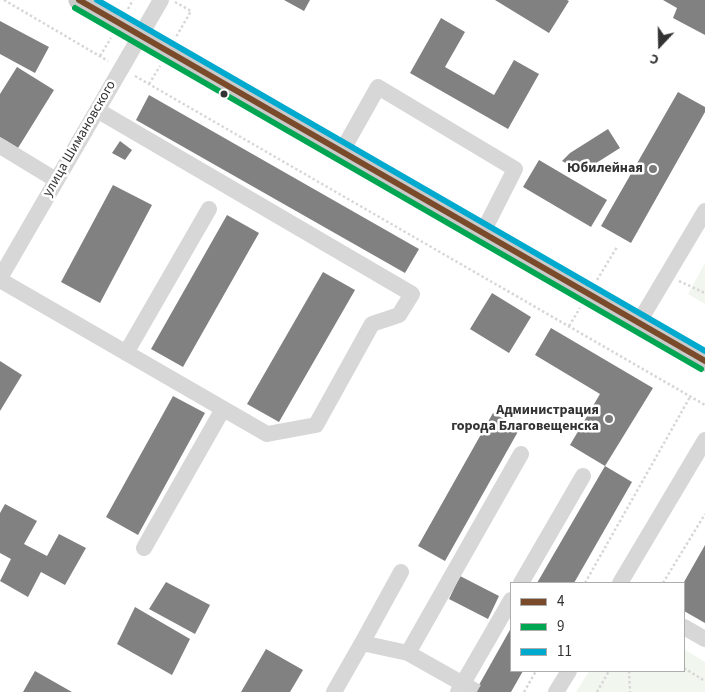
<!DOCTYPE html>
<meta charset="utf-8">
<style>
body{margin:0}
#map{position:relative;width:705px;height:692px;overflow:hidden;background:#fff;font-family:"Source Sans 3",sans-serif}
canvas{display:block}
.legend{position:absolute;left:510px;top:582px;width:175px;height:90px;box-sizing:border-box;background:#fff;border:1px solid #adadad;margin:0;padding:6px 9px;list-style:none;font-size:15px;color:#333}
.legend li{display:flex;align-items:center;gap:10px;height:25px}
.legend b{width:25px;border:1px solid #adadad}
.north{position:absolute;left:635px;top:20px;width:50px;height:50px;-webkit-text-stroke:4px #fff;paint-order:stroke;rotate:201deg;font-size:14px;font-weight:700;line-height:20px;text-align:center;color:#333}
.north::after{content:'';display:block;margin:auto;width:18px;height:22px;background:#333;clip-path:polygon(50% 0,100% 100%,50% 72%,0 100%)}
</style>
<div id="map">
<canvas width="705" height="692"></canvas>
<ul class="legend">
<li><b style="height:6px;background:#7a4b2a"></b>4</li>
<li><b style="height:6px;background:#00a651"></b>9</li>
<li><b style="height:6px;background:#00a9ce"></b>11</li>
</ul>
<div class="north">С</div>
</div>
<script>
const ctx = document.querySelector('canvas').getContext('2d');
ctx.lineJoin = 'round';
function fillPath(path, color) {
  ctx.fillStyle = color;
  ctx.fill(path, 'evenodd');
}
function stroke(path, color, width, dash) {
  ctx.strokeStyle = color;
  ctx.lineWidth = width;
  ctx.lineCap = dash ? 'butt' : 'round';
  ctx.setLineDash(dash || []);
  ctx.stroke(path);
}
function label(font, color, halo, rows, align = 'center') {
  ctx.font = font + ' "Source Sans 3",sans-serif';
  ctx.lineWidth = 5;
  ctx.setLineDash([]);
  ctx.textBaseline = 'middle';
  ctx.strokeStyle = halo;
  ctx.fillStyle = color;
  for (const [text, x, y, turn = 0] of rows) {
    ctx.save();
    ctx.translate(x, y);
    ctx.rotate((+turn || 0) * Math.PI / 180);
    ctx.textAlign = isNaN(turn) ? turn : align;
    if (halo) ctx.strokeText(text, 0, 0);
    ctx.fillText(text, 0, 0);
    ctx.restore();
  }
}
fillPath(new Path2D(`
 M705,263V304L688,294Z
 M684,649L705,662V692H576L589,671H684Z`), '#f1f7ee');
fillPath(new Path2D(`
 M284,0H310L304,11Z
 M495,0H567L569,1L549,33Z
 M663,0H705V35L673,18L677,8Z
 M441,18L465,32L445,67L494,95L514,60L539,74L508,129L410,73Z
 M0,21L49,47L35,73L0,54Z
 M17,67L54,90L18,148L0,137V94Z
 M678,92L705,107V112L631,243L601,226Z
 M149,95L419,249L405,273L136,120Z
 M608,129L620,148L582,172L562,161L570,153Z
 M120,141L132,150L125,160L112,153Z
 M539,160L607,200L591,227L523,187Z
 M113,185L152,205L100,303L61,282Z
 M227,215L259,233L183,367L151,349Z
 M323,272L355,290L279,422L247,404Z
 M492,293L531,317L509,353L470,329Z
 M551,328L653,388L605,466L570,445L600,394L535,355Z
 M0,361L22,375L0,411Z
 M173,396L205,413L138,535L106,517Z
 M493,413L520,428L445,561L418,546Z
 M605,466L632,482L574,583H537Z
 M5,504L37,521L24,544L47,556L59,534L86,548L65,585L41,572L28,597L0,581L11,559L0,553V513Z
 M705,545V623L684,611V582Z
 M460,576L499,596L488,619L449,599Z
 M166,582L210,605L195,634L149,609Z
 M135,607L190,639L172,675L117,644Z
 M511,628V671H523L511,692H475Z
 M266,649L303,670L290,692H241Z
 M35,671L72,692H23Z`), '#818181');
stroke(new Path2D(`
 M463,684L477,692`), '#d6d6d6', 16, [16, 8]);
stroke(new Path2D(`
 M4,0L108,61
 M175,2L191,11L176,37
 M128,9L133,0
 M100,56L111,38
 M135,76L705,405
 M149,84L160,66
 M597,280L617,247
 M679,281L705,293
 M569,326L580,308
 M585,583L690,397
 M663,583L705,514
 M684,668L705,681
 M629,671L630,692
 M524,692L536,671
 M597,692L609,671`), '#d7d7d7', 2.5, [2.5, 2.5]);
stroke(new Path2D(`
 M0,146L56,180
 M342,151L378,87L515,169L483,232
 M0,278L161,0
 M0,280L267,434L316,425L372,324L399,315L412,294L97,110
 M639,322L705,211
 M126,353L209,209
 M144,548L223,409
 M521,583L583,476
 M620,583L705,440
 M684,627L705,639
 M362,643L401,572
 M408,653L521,454
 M334,692L362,643L408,653L463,684
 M458,692L511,600
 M556,692L569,671`), '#d7d7d7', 16);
stroke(new Path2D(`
 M79,0L705,361`), '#cacaca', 21);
stroke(new Path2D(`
 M79,0L705,361`), '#7a4b2a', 6);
stroke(new Path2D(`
 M75,8L701,369`), '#00a651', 6);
stroke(new Path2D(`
 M97,0L705,351`), '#00a9ce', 6);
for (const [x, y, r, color] of [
 [224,94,4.5,"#333"],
 [653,169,5,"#7a7a7a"],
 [609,419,5,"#7a7a7a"]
]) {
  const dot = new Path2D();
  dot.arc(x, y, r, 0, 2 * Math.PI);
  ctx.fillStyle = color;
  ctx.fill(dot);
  stroke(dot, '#fff', 2);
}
label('14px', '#333', '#fff', [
 ["улица Шимановского",80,139,-60]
]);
label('bold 14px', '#333', '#fff', [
 ["Юбилейная",643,169],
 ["Администрация",599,411],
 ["города Благовещенска",599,427]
], 'right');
</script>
